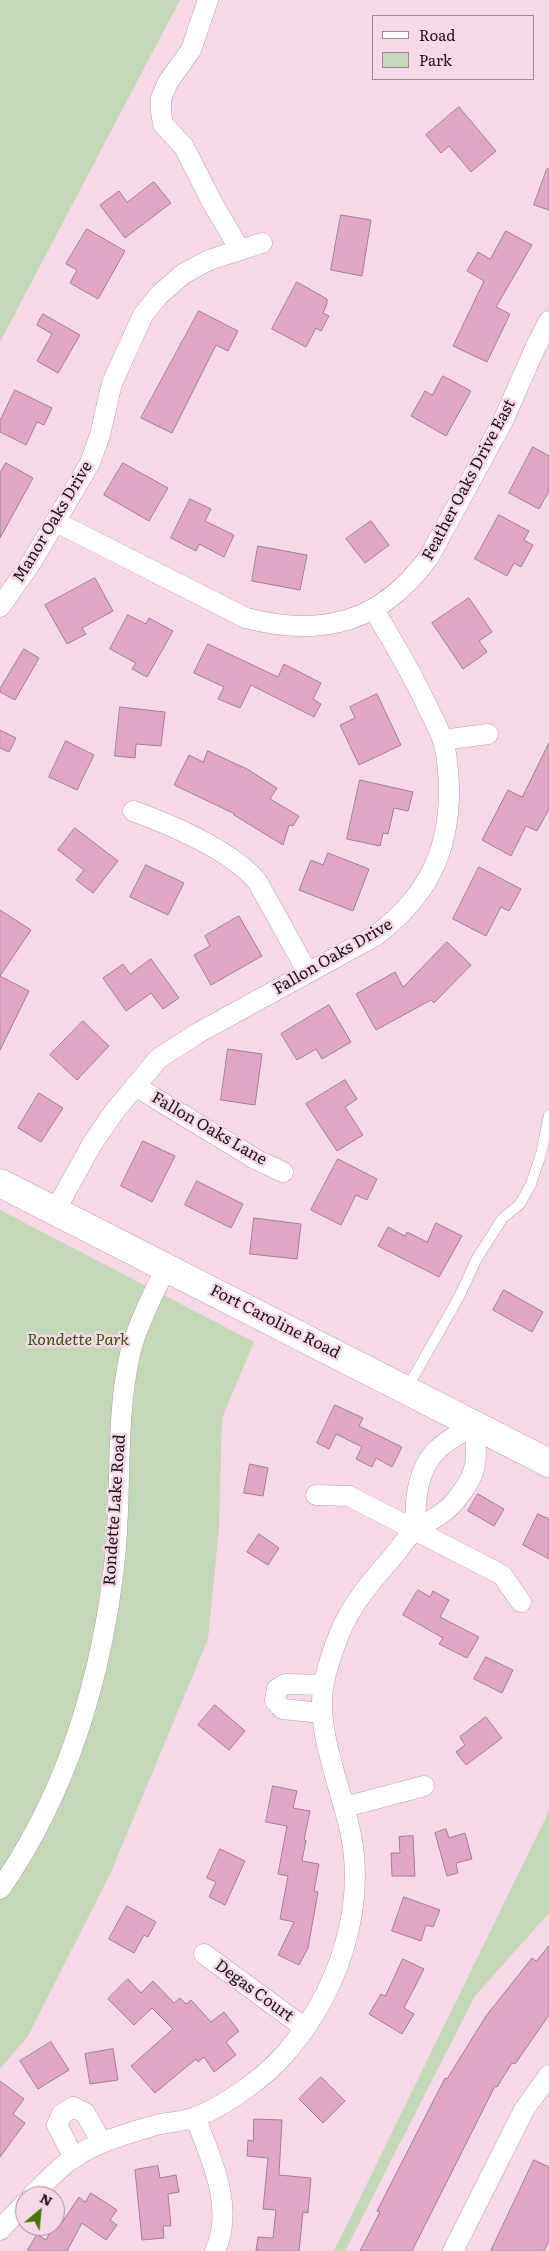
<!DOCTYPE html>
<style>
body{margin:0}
#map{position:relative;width:549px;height:2251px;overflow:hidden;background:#f7d8e8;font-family:Literata,serif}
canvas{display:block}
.legend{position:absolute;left:372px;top:15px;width:162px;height:65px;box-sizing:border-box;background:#f7d8e8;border:1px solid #a08995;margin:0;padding:6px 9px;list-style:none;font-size:15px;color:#1e1319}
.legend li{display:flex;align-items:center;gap:10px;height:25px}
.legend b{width:25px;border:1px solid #a08995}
.north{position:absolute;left:15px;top:2186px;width:50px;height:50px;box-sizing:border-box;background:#f7d8e8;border:1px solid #a08995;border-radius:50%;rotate:28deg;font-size:14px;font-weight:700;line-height:20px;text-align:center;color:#1e1319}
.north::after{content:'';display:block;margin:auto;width:18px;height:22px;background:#437805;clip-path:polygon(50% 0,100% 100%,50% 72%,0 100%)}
</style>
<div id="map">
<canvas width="549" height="2251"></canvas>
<ul class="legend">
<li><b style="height:6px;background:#fff"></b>Road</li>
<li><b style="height:14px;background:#c3d8b6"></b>Park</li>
</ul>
<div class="north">N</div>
</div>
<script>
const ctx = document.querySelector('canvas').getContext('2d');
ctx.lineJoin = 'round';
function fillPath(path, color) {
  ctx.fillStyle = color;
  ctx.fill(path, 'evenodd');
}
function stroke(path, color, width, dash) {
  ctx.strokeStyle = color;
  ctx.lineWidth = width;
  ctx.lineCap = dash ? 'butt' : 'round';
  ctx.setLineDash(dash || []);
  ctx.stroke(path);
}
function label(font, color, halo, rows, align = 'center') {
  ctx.font = font + ' Literata,serif';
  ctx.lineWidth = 5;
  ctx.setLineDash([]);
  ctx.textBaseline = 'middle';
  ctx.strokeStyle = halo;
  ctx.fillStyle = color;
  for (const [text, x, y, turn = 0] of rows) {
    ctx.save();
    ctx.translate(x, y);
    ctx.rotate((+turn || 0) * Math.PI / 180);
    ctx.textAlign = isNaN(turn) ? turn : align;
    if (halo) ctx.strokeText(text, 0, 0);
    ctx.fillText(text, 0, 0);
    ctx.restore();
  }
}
fillPath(new Path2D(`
 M0,0H180L0,342Z
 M0,1210L254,1342L222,1418L219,1529L208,1639L111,1872L28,2036L0,2069Z
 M549,1811V1913L475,1996L345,2251H334Z`), '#c3d8b6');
const building = new Path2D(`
 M459,107L496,151L471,172L449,146L441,153L426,135Z
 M547,169H549V210L534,205Z
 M154,182L171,203L125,238L100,205L119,191L127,202Z
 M341,215L371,220L362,276L331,270Z
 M87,229L125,251L98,299L70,283L77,270L66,264Z
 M506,231L532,245L496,307L510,314L487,362L453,346L484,281L467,271L478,252L490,259Z
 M297,282L327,299V304L323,313L329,316L321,331L316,328L306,347L272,329Z
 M199,311L238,331L228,351L216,345L172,433L141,418Z
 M43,314L80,335L58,373L37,361L52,334L37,325Z
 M443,376L471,391L446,436L411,416L425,391L432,395Z
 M15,390L52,408L44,425L37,422L26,445L0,432V421Z
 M533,447L549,456V491L539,509L509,493Z
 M6,463L33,478L0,538V473Z
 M123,463L168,488L149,521L104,495Z
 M190,499L211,509L205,521L234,535L224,557L199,544L196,551L171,538Z
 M499,515L529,531L524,540L533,545L521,567L514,563L507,576L475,559Z
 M371,521L389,545L365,563L346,539Z
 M258,546L307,555L300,590L252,581Z
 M95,578L113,611L82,628L86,634L67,644L45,605Z
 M469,598L492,632L479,641L487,652L463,669L432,623Z
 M128,615L146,624L149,618L173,631L147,677L132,669L136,663L110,649Z
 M208,644L278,677L284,664L321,683L313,699L321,704L314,717L251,685L240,708L218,699L224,687L194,673Z
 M24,649L39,658L15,700L0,692V689Z
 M377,694L401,745L359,765L340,725L355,718L350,707Z
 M120,707L165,712L161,746L136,744L135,758L115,756Z
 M0,730L16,738L9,752L0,748Z
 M66,741L94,755L77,790L49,777Z
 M549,743V809L537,831L526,826L511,856L482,840L508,790L522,797Z
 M208,751L247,769L277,788L270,799L299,816L293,826L289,825L283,845L234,815L235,814L174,785L189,755L203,762Z
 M360,780L413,792L408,811L394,808L388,834L383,833L380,846L347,839Z
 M75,828L118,861L93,893L76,880L84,870L58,850Z
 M328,853L369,869L353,911L299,890L311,860L323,865Z
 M146,865L184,883L168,915L130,897Z
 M479,867L521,889L509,911L501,907L486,936L453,919Z
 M0,910L31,930L0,976Z
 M239,916L262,956L211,985L194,955L210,946L205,936Z
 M447,942L471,965L434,1003L431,1000L376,1030L356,994L395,972L403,987Z
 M151,959L179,998L163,1009L151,993L126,1011L103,978L123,964L130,974Z
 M0,976L29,991L0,1050Z
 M329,1005L351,1042L322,1059L316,1049L297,1060L281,1034Z
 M83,1021L109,1046L77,1080L50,1055Z
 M228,1049L262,1054L255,1105L221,1100Z
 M345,1080L357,1099L345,1107L363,1135L337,1151L306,1104Z
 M39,1093L63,1108L41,1142L18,1128Z
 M143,1141L175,1156L152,1202L121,1186Z
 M338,1159L377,1179L367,1200L356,1195L341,1225L311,1210Z
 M197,1181L243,1204L231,1228L185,1205Z
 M254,1218L301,1224L297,1259L250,1254Z
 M436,1223L462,1236L439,1277L378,1246L388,1227L405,1236L407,1232L427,1242Z
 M504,1290L543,1312L532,1332L493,1310Z
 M335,1405L363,1418L359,1426L402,1447L392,1467L376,1458L372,1467L356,1459L362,1447L336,1434L329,1449L317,1443Z
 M250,1464L268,1468L263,1496L244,1493Z
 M478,1494L504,1509L494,1526L468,1511Z
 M538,1514L549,1519V1559L523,1545Z
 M259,1534L279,1548L268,1565L247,1552Z
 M418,1590L430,1597L433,1591L449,1600L440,1617L479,1637L467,1658L439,1644L443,1638L403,1615Z
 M486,1657L513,1670L502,1693L474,1679Z
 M215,1705L245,1731L229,1750L198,1725Z
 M486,1717L502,1738L466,1765L456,1752L465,1745L460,1737Z
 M273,1786L297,1791L293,1808L310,1811L304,1840H306L302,1861L319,1864L314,1891L318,1892L308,1948L299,1965L278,1955L294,1922L280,1919L288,1876L278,1874L287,1826L266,1822Z
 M446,1829L449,1838L465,1833L472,1859L456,1863L458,1873L447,1876L435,1833Z
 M413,1836L415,1876H392L391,1853H400L399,1837Z
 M220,1849L245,1861L225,1905L209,1897L216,1882L207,1878Z
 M404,1897L440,1910L433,1927L426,1925L421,1941L392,1931Z
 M127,1906L156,1922L148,1937L144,1935L134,1953L109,1939Z
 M549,1946V2015L515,2064L512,2063L497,2087L495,2086L412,2251H360L380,2212L377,2211L445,2078L447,2079L486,2016L532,1958L536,1961Z
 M403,1959L424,1969L404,2008L414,2014L402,2034L369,2014L381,1994L385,1996Z
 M128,1979L141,1993L153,1981L174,2003L180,1998L186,2004L191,2000L211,2022L224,2012L239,2031L226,2042L236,2055L214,2072L204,2057L198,2062L196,2059L155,2093L131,2066L173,2029L152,2008L134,2025L108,1999Z
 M51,2042L69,2070L38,2089L20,2061Z
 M113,2049L118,2080L90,2084L85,2054Z
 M321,2077L345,2101L323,2123L299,2099Z
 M0,2081L24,2099L13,2114L25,2123L0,2157Z
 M254,2119L282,2120L279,2175L311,2178L308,2213L303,2212L299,2251H256L258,2237L273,2238L276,2210L263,2209L268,2158L247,2156L248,2140L253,2141Z
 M534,2160L549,2167V2241L544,2251H491Z
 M158,2166L160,2178L176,2175L179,2192L168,2194L171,2226H163L164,2238L142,2240L135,2170Z
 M91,2193L117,2210L110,2220L117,2225L106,2240L82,2223L67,2251H27L37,2234L46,2240L53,2226H55L56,2221L61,2224L79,2197L85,2202Z`);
fillPath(building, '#e1a5c6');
stroke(building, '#9e8291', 1);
const lane = new Path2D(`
 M406,1390L459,1297L476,1260L502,1219L520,1204L531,1184L541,1154L549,1115`);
const street = new Path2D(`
 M208,0L191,50L168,82L161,98V111L163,124L184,147L213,204L240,250
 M56,522L246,618C323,638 382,622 429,557L503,421L536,346L549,321
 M0,607L31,563L90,463L100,435L112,383L143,315L159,295L183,274L209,260L262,243
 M443,740L488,734
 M133,811C172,825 230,850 257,881L308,973
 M135,1086L257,1160L283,1172
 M55,1211L92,1144L114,1112L158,1059L198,1033L375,936C427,897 450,852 449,786C448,771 448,756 443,741C440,731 434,720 429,710C413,675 394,643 374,610
 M316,1495L349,1496L415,1530L502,1575L521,1602
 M415,1530C415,1503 416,1469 438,1449C448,1439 463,1432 475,1425
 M322,1713L283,1709L275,1701L277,1689L285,1684L323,1685
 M345,1807L424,1786
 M0,1889C68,1792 103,1673 115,1557C122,1489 115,1421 130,1354C137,1325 153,1293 167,1267
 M204,1954L305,2028
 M195,2117C211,2158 235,2208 215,2251
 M74,2158L57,2125L62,2114L73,2107L85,2113L102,2143
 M32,2196C45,2183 57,2169 72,2159C96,2142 129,2133 156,2125C169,2122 183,2122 196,2117C225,2106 265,2077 285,2054C336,1995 366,1913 351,1835C342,1791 314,1726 324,1683C327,1667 333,1650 339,1635C351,1604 374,1578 396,1553C402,1545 408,1536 415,1530C423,1524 433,1520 441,1514C454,1505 472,1482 475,1465C477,1453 475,1438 475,1425
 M0,2230L25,2203
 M453,2251L524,2110L549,2075`);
const secondary = new Path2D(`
 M0,1183L549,1463`);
stroke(lane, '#ba9cac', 11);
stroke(street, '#ba9cac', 21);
stroke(secondary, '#ba9cac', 29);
stroke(lane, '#fff', 10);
stroke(street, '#fff', 20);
stroke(secondary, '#fff', 28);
label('16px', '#1e1319', '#f7d8e8', [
 ["Feather Oaks Drive East",469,480,-62],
 ["Manor Oaks Drive",53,522,-59],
 ["Fallon Oaks Drive",333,957,-30],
 ["Fallon Oaks Lane",209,1129,30],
 ["Fort Caroline Road",275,1322,27],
 ["Rondette Lake Road",115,1510,-86],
 ["Degas Court",254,1991,36]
]);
label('italic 16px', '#2f5606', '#f7d8e8', [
 ["Rondette Park",78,1340]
]);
</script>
